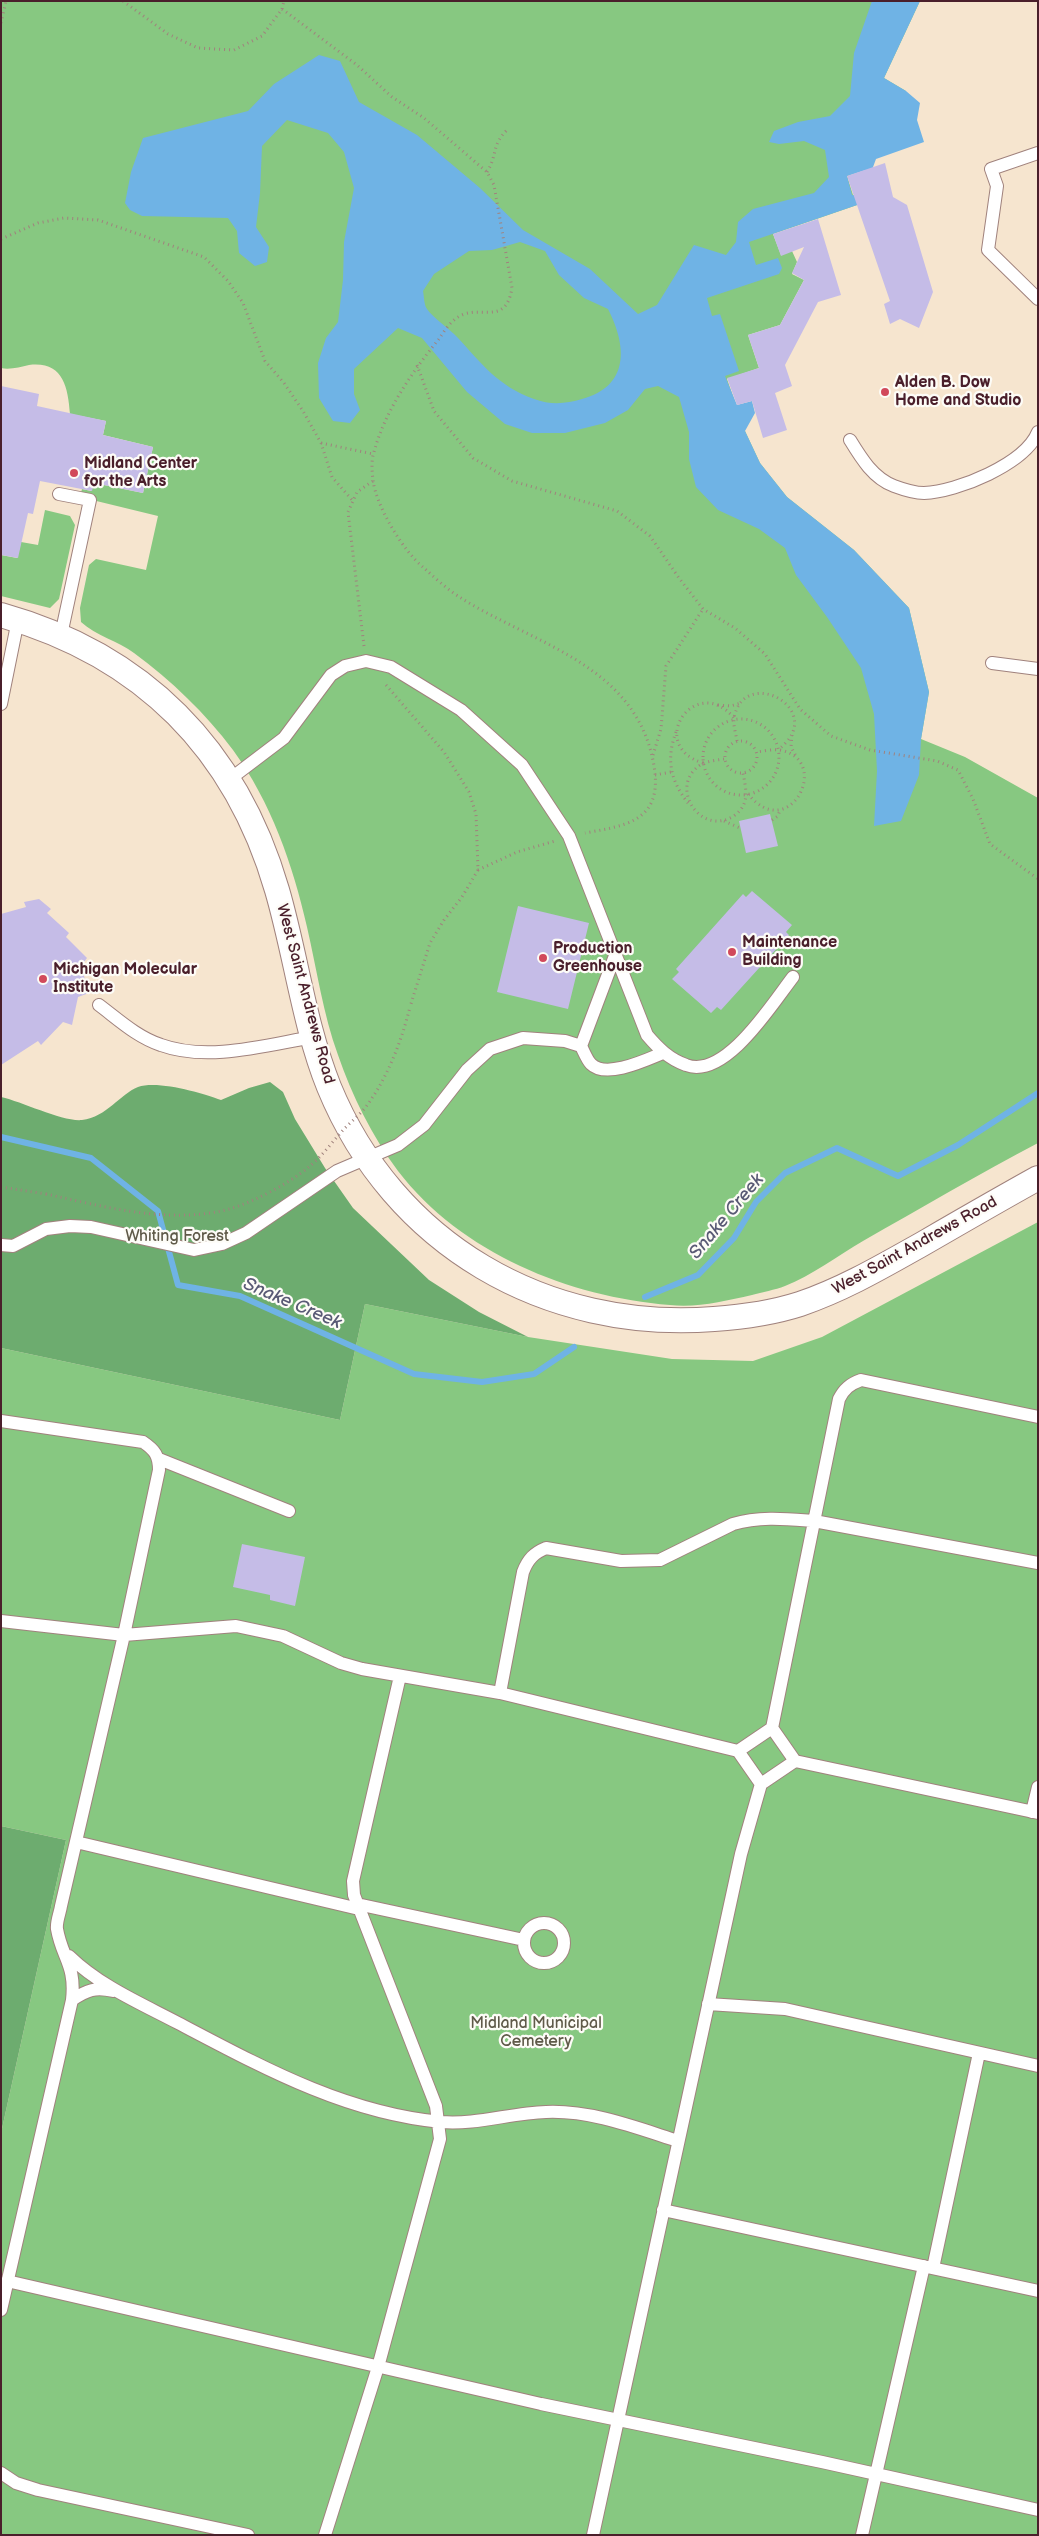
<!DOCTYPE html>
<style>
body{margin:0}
#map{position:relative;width:1039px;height:2536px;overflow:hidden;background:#f6e5cf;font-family:"Balsamiq Sans",sans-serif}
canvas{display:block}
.frame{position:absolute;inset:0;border:2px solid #4a1f2b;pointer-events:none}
</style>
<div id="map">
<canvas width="1039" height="2536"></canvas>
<div class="frame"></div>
</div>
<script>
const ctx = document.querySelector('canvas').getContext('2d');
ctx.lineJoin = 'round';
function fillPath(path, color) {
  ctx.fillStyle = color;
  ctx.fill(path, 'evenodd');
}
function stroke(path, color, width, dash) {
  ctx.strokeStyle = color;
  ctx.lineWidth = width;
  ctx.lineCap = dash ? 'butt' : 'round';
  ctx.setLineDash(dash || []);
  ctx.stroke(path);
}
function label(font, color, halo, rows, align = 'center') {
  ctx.font = font + ' "Balsamiq Sans",sans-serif';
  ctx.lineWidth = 4.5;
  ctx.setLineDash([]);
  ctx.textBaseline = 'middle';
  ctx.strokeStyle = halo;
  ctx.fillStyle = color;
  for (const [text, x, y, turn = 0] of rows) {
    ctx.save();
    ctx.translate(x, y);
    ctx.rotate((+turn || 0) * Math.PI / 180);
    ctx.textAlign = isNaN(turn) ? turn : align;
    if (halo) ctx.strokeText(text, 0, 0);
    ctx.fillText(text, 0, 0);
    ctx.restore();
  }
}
fillPath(new Path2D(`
 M1,1H920L884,78L906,91L866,169L847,176L853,195L859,196L860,204L773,234L781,255L792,251L797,262L792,274L804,280L780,325L748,335L759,368L727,379L745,431L760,463L787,497L854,550L909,608L929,692L921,739L965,757L1038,798V1143C979,1174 921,1208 863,1241C839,1255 811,1276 785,1286C775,1290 762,1292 752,1295C725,1301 697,1308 670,1305C569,1297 461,1253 398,1171C372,1136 352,1096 338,1055C323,1014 317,970 307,927C293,865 271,802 233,750C206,714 171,680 134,653C118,641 96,636 81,622L80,608L89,565L96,559L146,570L158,516L80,497L82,489L91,491L94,483L143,493L153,447L103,435L106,421L70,414C68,385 62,361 29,365C20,367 10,370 1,368Z
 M45,510L70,516L75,525L59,599L50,608L1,596V555L17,558L21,542L38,545Z
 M1038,1222V2535H1V2133L66,1840L1,1826V1348L340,1420L365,1304L528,1337L672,1359L753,1361L822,1337Z`), '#87c881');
fillPath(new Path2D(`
 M270,1082L283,1092L295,1119L325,1168L353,1208L429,1280L479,1312L528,1337L365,1304L340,1420L1,1348V1097C23,1102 63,1122 82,1120C107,1117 120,1094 138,1087C158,1080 202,1093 221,1100L249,1088Z
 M1,1826L66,1840L1,2133Z`), '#6dac6f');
fillPath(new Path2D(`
 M872,1H920L884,78L906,91L920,103L917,120L924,142L876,159L869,178L866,170L847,176L852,195L859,196L860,204L749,242L756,265L778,258L782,268L779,274L707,298L712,316L720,314L739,371L725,376L737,405L752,401L755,413L745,431L760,463L787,497L854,550L909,608L929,692L921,739L919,775L901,821L874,826L877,771L874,714L861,668L827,617L796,575L785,548L759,529L718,510L696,487L689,459V432L679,397L658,386L645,389L628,410L605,423L565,433H532L505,424L467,392L422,338L398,328L354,369V394L360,410L350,423L333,421L319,398L318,363L326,338L338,322L343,280L344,242L354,188L344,152L328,133L287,120L262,146L260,193L256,227L269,247L267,262L255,266L239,253L237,231L228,218L142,216L130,210L125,203L131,172L143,138L248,111L274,84L319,55L340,61L359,102L417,135L480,188L523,230L590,269L638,314L657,305L694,245L726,255L736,242L738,222L753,209L814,193L829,177L825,150L804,141L779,144L769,142L774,131L798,122L830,116L850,96L854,53ZM520,242L545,251L559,275L584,298L608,309C627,346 630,386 582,399C566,404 550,405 534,399C498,386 482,364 458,338C450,329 433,318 427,309C424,305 424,296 423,291L434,274L469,251L492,250Z`), '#6fb3e5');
stroke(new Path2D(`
 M1,1137L91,1158L158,1211L178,1285L240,1296L414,1374L482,1382L534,1374L574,1347
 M645,1297L698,1275L734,1238L756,1202L785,1173L837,1148L898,1176L958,1145L1038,1093`), '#6fb3e5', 6);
fillPath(new Path2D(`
 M885,163L893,197L907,205L933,292L919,328L900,319L890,324L884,304L890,301L847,176Z
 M818,219L841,295L818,302L785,365L792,386L775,393L787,430L763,438L752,401L737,405L727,378L759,368L748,335L780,325L804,280L792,273L804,247L781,256L773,234Z
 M1,386L39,394L37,406L106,421L103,435L153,447L143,493L94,483L92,491L40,481L33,514L28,513L18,558L1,555Z
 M770,814L778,846L746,853L739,821Z
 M752,891L792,925L786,932L789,935L721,1010L717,1007L711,1013L672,979L679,972L676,969L743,894L746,897Z
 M39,899L51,909L47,913L69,933L66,937L87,958L81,966L89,993L78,997L72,1025L63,1022L41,1045L38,1041L1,1065V914L26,907L24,902Z
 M518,906L589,923L568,1009L497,992Z
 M242,1544L305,1557L295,1606L270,1600V1595L233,1587Z`), '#c5bce7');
const lane = new Path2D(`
 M1038,153L991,169L997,186L988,250L1038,299
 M850,440C861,458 873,478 894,486C902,489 915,493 924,493C957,492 1025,464 1038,432
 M59,494L90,500L61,635
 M992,663L1038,669
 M1,704L18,620
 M230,779L284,738L331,675L345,666L366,661L391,667L461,710L522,765L569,836L647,1035C658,1048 669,1059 686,1065C725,1080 772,1004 793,977
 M99,1005C119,1020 137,1037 161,1045C208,1062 266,1045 313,1037
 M581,1046L616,953
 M1,1245L13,1246L46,1229L70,1226L91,1227L194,1250L222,1244L246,1233L337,1171L398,1145L424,1125L467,1070L490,1049L523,1038L565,1041L581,1046C584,1052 587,1060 591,1064C606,1079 646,1060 663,1053
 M1,1421L143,1442C155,1450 159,1456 159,1470L124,1635L61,1906C60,1913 56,1922 57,1929C62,1958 76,1965 72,2000L1,2310
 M159,1459L289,1511
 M1,1621L124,1635L236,1626L283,1636L341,1663L362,1669L500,1693L738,1751
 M500,1693L523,1572C528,1559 534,1553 546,1548L621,1561L660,1560L733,1524C760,1516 787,1519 814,1521L1038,1563
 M772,1728L839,1399C844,1389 850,1384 861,1380L1038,1417
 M795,1761L1038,1813
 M1032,1812L1038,1787
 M76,1842L359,1909
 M357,1904L524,1940
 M524 1943a20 20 0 1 1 40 0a20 20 0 1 1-40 0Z
 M69,1956C100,1986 140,2003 178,2023C262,2067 345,2113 441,2122C476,2125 511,2113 546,2112C591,2110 637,2128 678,2141
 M72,2000C87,1990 95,1987 113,1991
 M708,2004L785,2009L1038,2066
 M663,2210L1038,2291
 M933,2268L979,2053
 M7,2281L541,2404L822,2462L1038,2510
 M1,2473L16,2483L38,2490L248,2535
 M325,2535L378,2367L440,2139L436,2106L354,1895L353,1881L400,1676
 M593,2535L741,1854L761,1784L795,1761L772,1728L738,1751L761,1784
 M862,2535L924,2266`);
const street = new Path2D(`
 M1,615C143,655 236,749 277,890C296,955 304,1025 329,1087C394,1245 546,1332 714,1319C743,1317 772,1313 800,1304C844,1289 883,1266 924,1243C962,1221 1000,1199 1038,1178`);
stroke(lane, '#a0827d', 14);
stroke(street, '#a0827d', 26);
stroke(new Path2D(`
 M123,1L168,34L198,48L234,50L262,36L282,9L357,65L392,97L424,118L487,172L494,185L512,288C505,330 477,300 454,320C448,325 443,333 439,339C412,372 385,411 374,452C371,460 372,472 373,480C376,506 403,551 424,568C435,578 448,590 461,598C537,646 642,666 655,773C660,823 622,826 585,833
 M282,9L284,1
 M1,23L6,1
 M487,172C498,154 491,146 507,130
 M1,239L38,223L64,218L98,220L204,257L228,281L243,303L265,361L284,383L303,411L321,443L332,477L353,501
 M417,365L434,411L473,458L512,481L617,511L650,536L679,578L703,609L735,628L765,654L800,709L831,736L870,750L937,761L958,770L973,799L990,844L1038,879
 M321,443L373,454
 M364,646L348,512L357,492L373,481
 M386,685L444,752L469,792L476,814L478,870L462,897L444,920L430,943L410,1007
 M718,705L731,706L741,703
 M703 757a38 38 0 1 1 76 0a38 38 0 1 1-76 0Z
 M676,732C666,759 670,780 688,803
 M792,735L791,747L797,758
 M725 757a16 16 0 1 1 32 0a16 16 0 1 1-32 0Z
 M737,741C736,734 733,725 734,718C744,664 829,710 779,749
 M653,755L661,729L666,666L703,609
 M724,759C717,760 708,761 702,764C666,785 701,839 735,815C750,804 746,789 743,773
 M703,763C645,745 696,672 734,718
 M655,775L671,772
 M748,794C789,845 833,760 780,750C773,749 764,751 757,752
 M772,820L778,816L780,810
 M724,821L740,828
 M478,870L517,852L555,841
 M1,1187L46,1194`), '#a0827d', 3, [1, 4]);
stroke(lane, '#fff', 12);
stroke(street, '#fff', 24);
stroke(new Path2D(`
 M46,1194C101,1206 159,1222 216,1212C244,1208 289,1184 310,1166C323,1155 333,1141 344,1129C353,1120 363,1112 370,1101C389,1074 402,1039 410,1007`), '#a0827d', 3, [1, 4]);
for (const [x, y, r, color] of [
 [885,392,5,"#d1495b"],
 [74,473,5,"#d1495b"],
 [732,952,5,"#d1495b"],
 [543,958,5,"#d1495b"],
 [43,979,5,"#d1495b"]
]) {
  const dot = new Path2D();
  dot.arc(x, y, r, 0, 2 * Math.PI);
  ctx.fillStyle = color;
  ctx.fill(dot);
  stroke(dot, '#fdfcf7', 2);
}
label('bold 16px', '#4a1f2b', '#fdfcf7', [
 ["Alden B. Dow",895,383],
 ["Home and Studio",895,401],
 ["Midland Center",84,464],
 ["for the Arts",84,482],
 ["Maintenance",742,943],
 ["Building",742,961],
 ["Production",553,949],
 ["Greenhouse",553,967],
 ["Michigan Molecular",53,970],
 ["Institute",53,988]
], 'left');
label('16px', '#4a1f2b', '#fdfcf7', [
 ["West Saint Andrews Road",305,994,75],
 ["West Saint Andrews Road",915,1246,-29]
]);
label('16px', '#5f5a49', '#fdfcf7', [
 ["Whiting Forest",177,1237],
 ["Midland Municipal",536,2024],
 ["Cemetery",536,2042]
]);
label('italic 18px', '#595a75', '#fdfcf7', [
 ["Snake Creek",727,1217,-50],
 ["Snake Creek",292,1304,23]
]);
</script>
